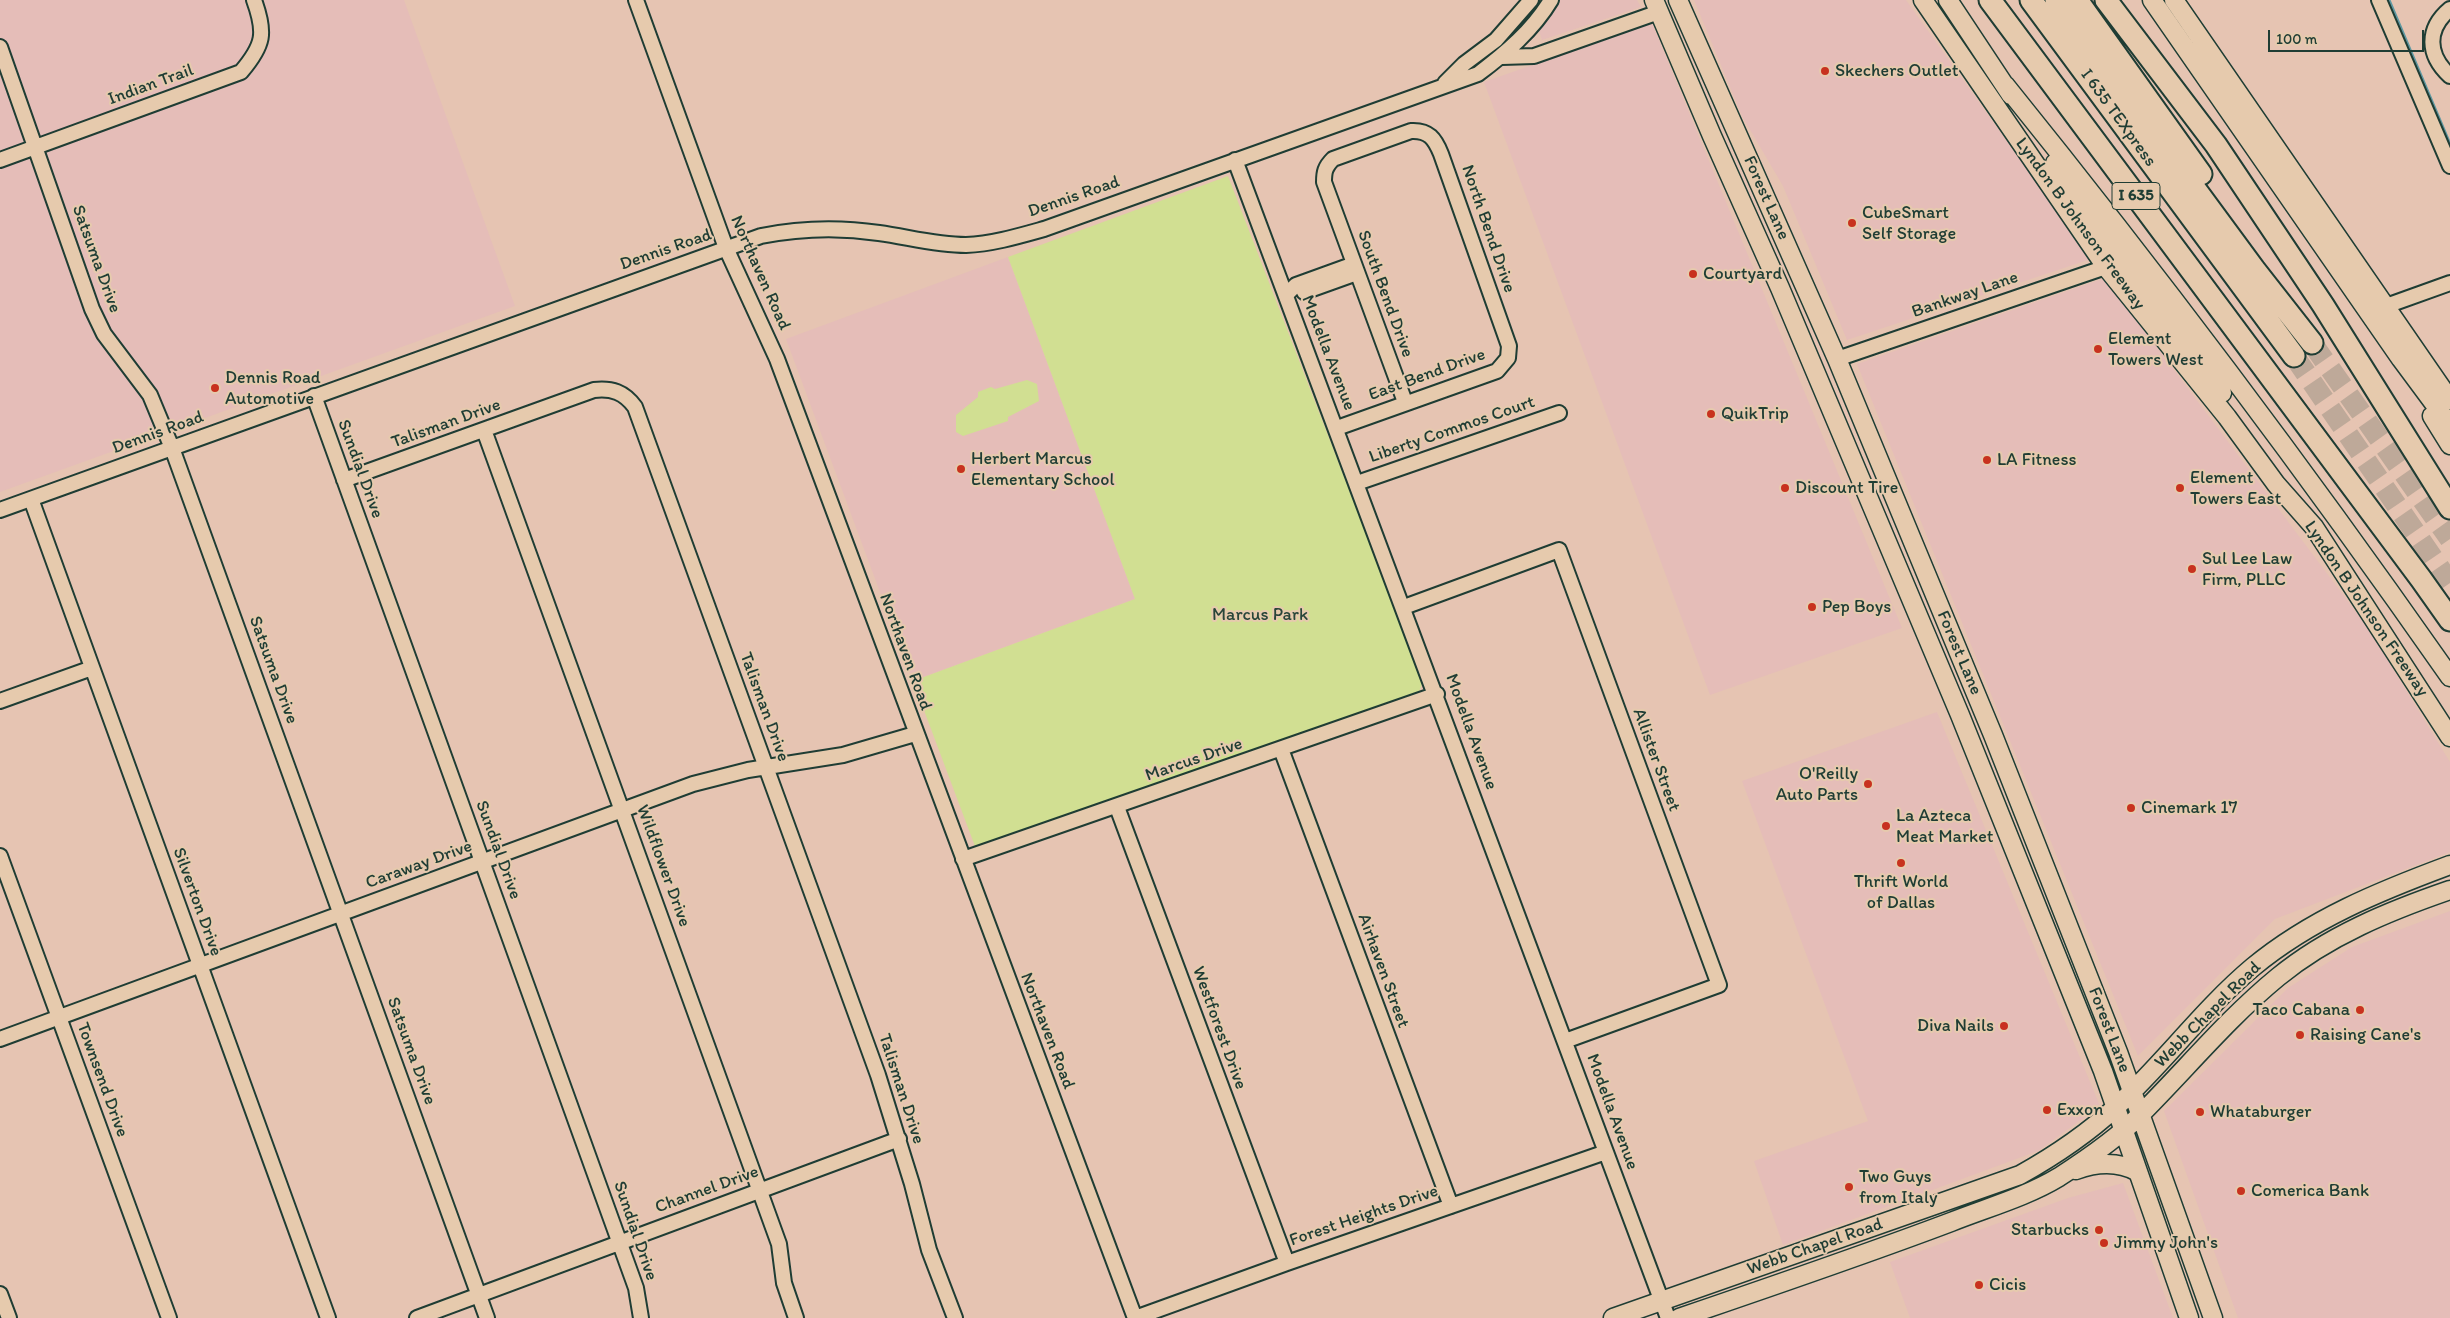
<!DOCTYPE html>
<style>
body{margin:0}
#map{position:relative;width:2450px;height:1318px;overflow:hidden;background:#e6c4b2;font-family:Itim,sans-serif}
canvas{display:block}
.scale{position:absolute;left:2268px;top:30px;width:156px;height:22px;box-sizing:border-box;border:2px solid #1f3d34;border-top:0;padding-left:6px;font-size:15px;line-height:18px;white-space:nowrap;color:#1f3d34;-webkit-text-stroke:4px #e6caad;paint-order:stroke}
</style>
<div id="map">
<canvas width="2450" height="1318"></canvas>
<div class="scale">100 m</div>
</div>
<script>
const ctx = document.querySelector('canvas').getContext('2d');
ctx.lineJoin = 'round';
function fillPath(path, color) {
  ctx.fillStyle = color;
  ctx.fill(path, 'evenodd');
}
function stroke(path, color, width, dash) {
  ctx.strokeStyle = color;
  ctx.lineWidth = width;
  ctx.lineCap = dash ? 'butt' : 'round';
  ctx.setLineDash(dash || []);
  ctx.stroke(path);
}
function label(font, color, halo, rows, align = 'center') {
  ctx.font = font + ' Itim,sans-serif';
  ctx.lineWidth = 4;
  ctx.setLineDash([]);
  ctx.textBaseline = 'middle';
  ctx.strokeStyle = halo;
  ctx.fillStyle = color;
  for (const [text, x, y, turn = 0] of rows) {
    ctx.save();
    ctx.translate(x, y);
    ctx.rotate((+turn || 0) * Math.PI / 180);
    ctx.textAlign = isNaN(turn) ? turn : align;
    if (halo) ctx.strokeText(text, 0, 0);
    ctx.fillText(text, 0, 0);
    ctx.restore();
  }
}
fillPath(new Path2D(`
 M0,0H404L515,306L0,492Z
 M1560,0H1637L1641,7L1542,40L1539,31Z
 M1694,0H1906L2091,259L1847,340L1783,186L1742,116Z
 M1652,23L1902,628L1710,695L1484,82Z
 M1008,257L1135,599L913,681L786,339Z
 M2105,278L2368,628L2450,762V852L2275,919L2138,1056L1857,364Z
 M1937,712L2100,1106L2038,1151L1783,1245L1754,1161L1868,1121L1742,781Z
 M2450,911V1318H2238L2164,1111L2288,988L2352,947Z
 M2123,1183L2173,1318H1910L1890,1262L2068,1198Z`), '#e5bdb8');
fillPath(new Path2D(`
 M1228,176L1423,682L1418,694L976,849L913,681L1135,599L1008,257Z
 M1027,380L1037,384L1039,401L1008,417V421L963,436L956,432V415L978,397V392L991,387L995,389Z`), '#d1df92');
stroke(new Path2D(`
 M2389,0L2450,144`), '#6099a2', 3);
stroke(new Path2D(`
 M2312,343L2450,539
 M2294,356L2450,583`), '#bea999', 21, [21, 11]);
const minor = new Path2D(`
 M636,0L726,248L777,359L1135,1318L1287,1263L1606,1152
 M2379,0L2450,166
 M2450,9C2426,29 2427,55 2450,76
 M0,47L92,309L104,334L150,395L172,448L487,1318
 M1502,57L1534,56L1659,12
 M1445,83L1464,64L1496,40L1531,0
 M0,160L241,72C264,45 266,33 254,0
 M1235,160L1668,1318
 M1304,292L1357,273
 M1286,295L1296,285L1354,264
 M2386,306L2450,283
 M1837,359L2106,267
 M314,396L636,1288L641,1318
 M1337,428L1497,371L1508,358L1509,346L1441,154C1435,139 1429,130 1411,131L1333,159C1325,167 1324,172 1324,182L1405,402
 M484,430L779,1244L784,1283L796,1318
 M344,480L594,390C612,388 624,392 635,407L878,1075L912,1184L929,1250L955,1318
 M1357,483L1559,413
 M31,499L328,1318
 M0,510L761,236C801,228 839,227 879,233C908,237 936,245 966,245C992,244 1019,236 1044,229L1478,74C1506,53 1533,30 1551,0
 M1404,607L1559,550L1719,985L1565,1041
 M0,701L92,668
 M1281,749L1451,1206
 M1117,807L1287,1263
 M0,856L169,1318
 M963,859L1437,694
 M0,1039L693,784L748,770L843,755L915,734
 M0,1294L9,1318
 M417,1318L899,1139`);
const major = new Path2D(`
 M1654,0L1712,136L1780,288L1960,715L2103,1071L2189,1318
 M1678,0L1837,359L1993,735L2118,1052L2213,1318
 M1923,0L2106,267L2227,417L2276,484L2314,527L2450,737
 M1948,0L2011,95
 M2152,0L2401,359L2450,425
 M2174,0L2450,400
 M2005,85C2160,277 2308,474 2450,677
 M2055,163L2122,259L2222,393
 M2432,416L2450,445
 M2076,1170C2098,1162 2118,1161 2138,1172
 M1613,1318L2020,1175C2054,1156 2087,1134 2116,1107C2164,1063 2203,1009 2253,967C2311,919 2380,891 2450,865
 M1679,1318C1770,1287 1861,1256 1951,1222C1986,1208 2026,1197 2059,1177C2087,1159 2118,1138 2141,1114C2187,1068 2228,1018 2278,977C2328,936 2389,911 2450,890`);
const highway = new Path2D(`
 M1990,0L2421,579L2450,620
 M2031,0L2294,356
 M2056,0L2254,269L2312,343
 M2077,0L2201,174
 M2106,0L2216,145L2323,305L2450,508`);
stroke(minor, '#1f3d34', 18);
stroke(major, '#1f3d34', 21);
stroke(highway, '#1f3d34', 25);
stroke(minor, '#e6caad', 14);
stroke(major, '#e6caad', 18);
stroke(highway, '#e6caad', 21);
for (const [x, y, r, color] of [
 [1825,71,5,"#c8321e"],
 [1852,223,5,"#c8321e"],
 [1693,274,5,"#c8321e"],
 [2098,349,5,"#c8321e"],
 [215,388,5,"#c8321e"],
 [1711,414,5,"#c8321e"],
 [1987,460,5,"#c8321e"],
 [961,469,5,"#c8321e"],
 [1785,488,5,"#c8321e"],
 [2180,488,5,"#c8321e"],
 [2192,569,5,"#c8321e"],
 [1812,607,5,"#c8321e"],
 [1868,784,5,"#c8321e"],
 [2131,808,5,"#c8321e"],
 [1886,826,5,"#c8321e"],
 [1901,863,5,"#c8321e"],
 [2360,1010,5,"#c8321e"],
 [2004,1026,5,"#c8321e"],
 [2300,1035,5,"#c8321e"],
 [2047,1110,5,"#c8321e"],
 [2200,1112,5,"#c8321e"],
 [1849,1187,5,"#c8321e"],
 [2241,1191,5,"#c8321e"],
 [2099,1230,5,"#c8321e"],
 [2104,1243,5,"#c8321e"],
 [1979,1285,5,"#c8321e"]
]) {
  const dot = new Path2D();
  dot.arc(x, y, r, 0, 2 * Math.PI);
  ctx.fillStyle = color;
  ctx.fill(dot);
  stroke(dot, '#e6caad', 2);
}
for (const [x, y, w] of [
 [2136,196,48]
]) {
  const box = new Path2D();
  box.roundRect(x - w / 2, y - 13.5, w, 27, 4);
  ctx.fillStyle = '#e6caad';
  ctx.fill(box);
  stroke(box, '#1f3d34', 1);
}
label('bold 16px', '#1f3d34', null, [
 ["I 635",2136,196]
]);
label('18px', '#1f3d34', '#e6caad', [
 ["Skechers Outlet",1835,71],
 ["CubeSmart",1862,213],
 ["Self Storage",1862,234],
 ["Courtyard",1703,274],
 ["Element",2108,339],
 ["Towers West",2108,360],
 ["Dennis Road",225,378],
 ["Automotive",225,399],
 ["QuikTrip",1721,414],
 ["Herbert Marcus",971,459],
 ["Elementary School",971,480],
 ["LA Fitness",1997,460],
 ["Element",2190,478],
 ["Towers East",2190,499],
 ["Discount Tire",1795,488],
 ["Sul Lee Law",2202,559],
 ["Firm, PLLC",2202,580],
 ["Pep Boys",1822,607],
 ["O'Reilly",1858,774,"right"],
 ["Auto Parts",1858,795,"right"],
 ["Cinemark 17",2141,808],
 ["La Azteca",1896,816],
 ["Meat Market",1896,837],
 ["Thrift World",1901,882,"center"],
 ["of Dallas",1901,903,"center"],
 ["Taco Cabana",2350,1010,"right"],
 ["Diva Nails",1994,1026,"right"],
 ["Raising Cane's",2310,1035],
 ["Exxon",2057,1110],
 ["Whataburger",2210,1112],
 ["Two Guys",1859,1177],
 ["from Italy",1859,1198],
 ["Comerica Bank",2251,1191],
 ["Starbucks",2089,1230,"right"],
 ["Jimmy John's",2114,1243],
 ["Cicis",1989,1285]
], 'left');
label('18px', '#1f3d34', '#e6caad', [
 ["Indian Trail",151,85,-20],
 ["I 635 TEXpress",2118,118,54],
 ["Dennis Road",1074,197,-19],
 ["Forest Lane",1766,198,66],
 ["Lyndon B Johnson Freeway",2080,224,54],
 ["North Bend Drive",1488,229,71],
 ["Dennis Road",666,250,-19],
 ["Satsuma Drive",96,259,70],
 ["Northaven Road",760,273,66],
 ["South Bend Drive",1385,294,70],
 ["Bankway Lane",1965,295,-19],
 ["Modella Avenue",1328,353,69],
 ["East Bend Drive",1427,375,-20],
 ["Talisman Drive",446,424,-20],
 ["Liberty Commos Court",1452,430,-19],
 ["Dennis Road",158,433,-20],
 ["Sundial Drive",360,469,70],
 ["Lyndon B Johnson Freeway",2366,609,56],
 ["Northaven Road",905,652,70],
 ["Forest Lane",1959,653,67],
 ["Satsuma Drive",273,670,70],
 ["Talisman Drive",764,707,70],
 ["Modella Avenue",1471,732,70],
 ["Marcus Drive",1194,760,-19],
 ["Allister Street",1656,760,70],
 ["Sundial Drive",498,850,70],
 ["Caraway Drive",419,865,-20],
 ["Wildflower Drive",663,866,70],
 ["Silverton Drive",197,902,70],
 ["Airhaven Street",1383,971,70],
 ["Webb Chapel Road",2208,1015,-45],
 ["Westforest Drive",1219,1028,70],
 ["Forest Lane",2109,1030,69],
 ["Northaven Road",1047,1031,69],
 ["Satsuma Drive",411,1051,70],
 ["Townsend Drive",102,1080,70],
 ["Talisman Drive",901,1089,72],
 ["Modella Avenue",1612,1112,70],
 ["Channel Drive",707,1190,-20],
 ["Forest Heights Drive",1364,1216,-19],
 ["Sundial Drive",635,1231,71],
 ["Webb Chapel Road",1815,1247,-19]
]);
label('18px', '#284539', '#e6caad', [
 ["Marcus Park",1260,615]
]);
</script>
